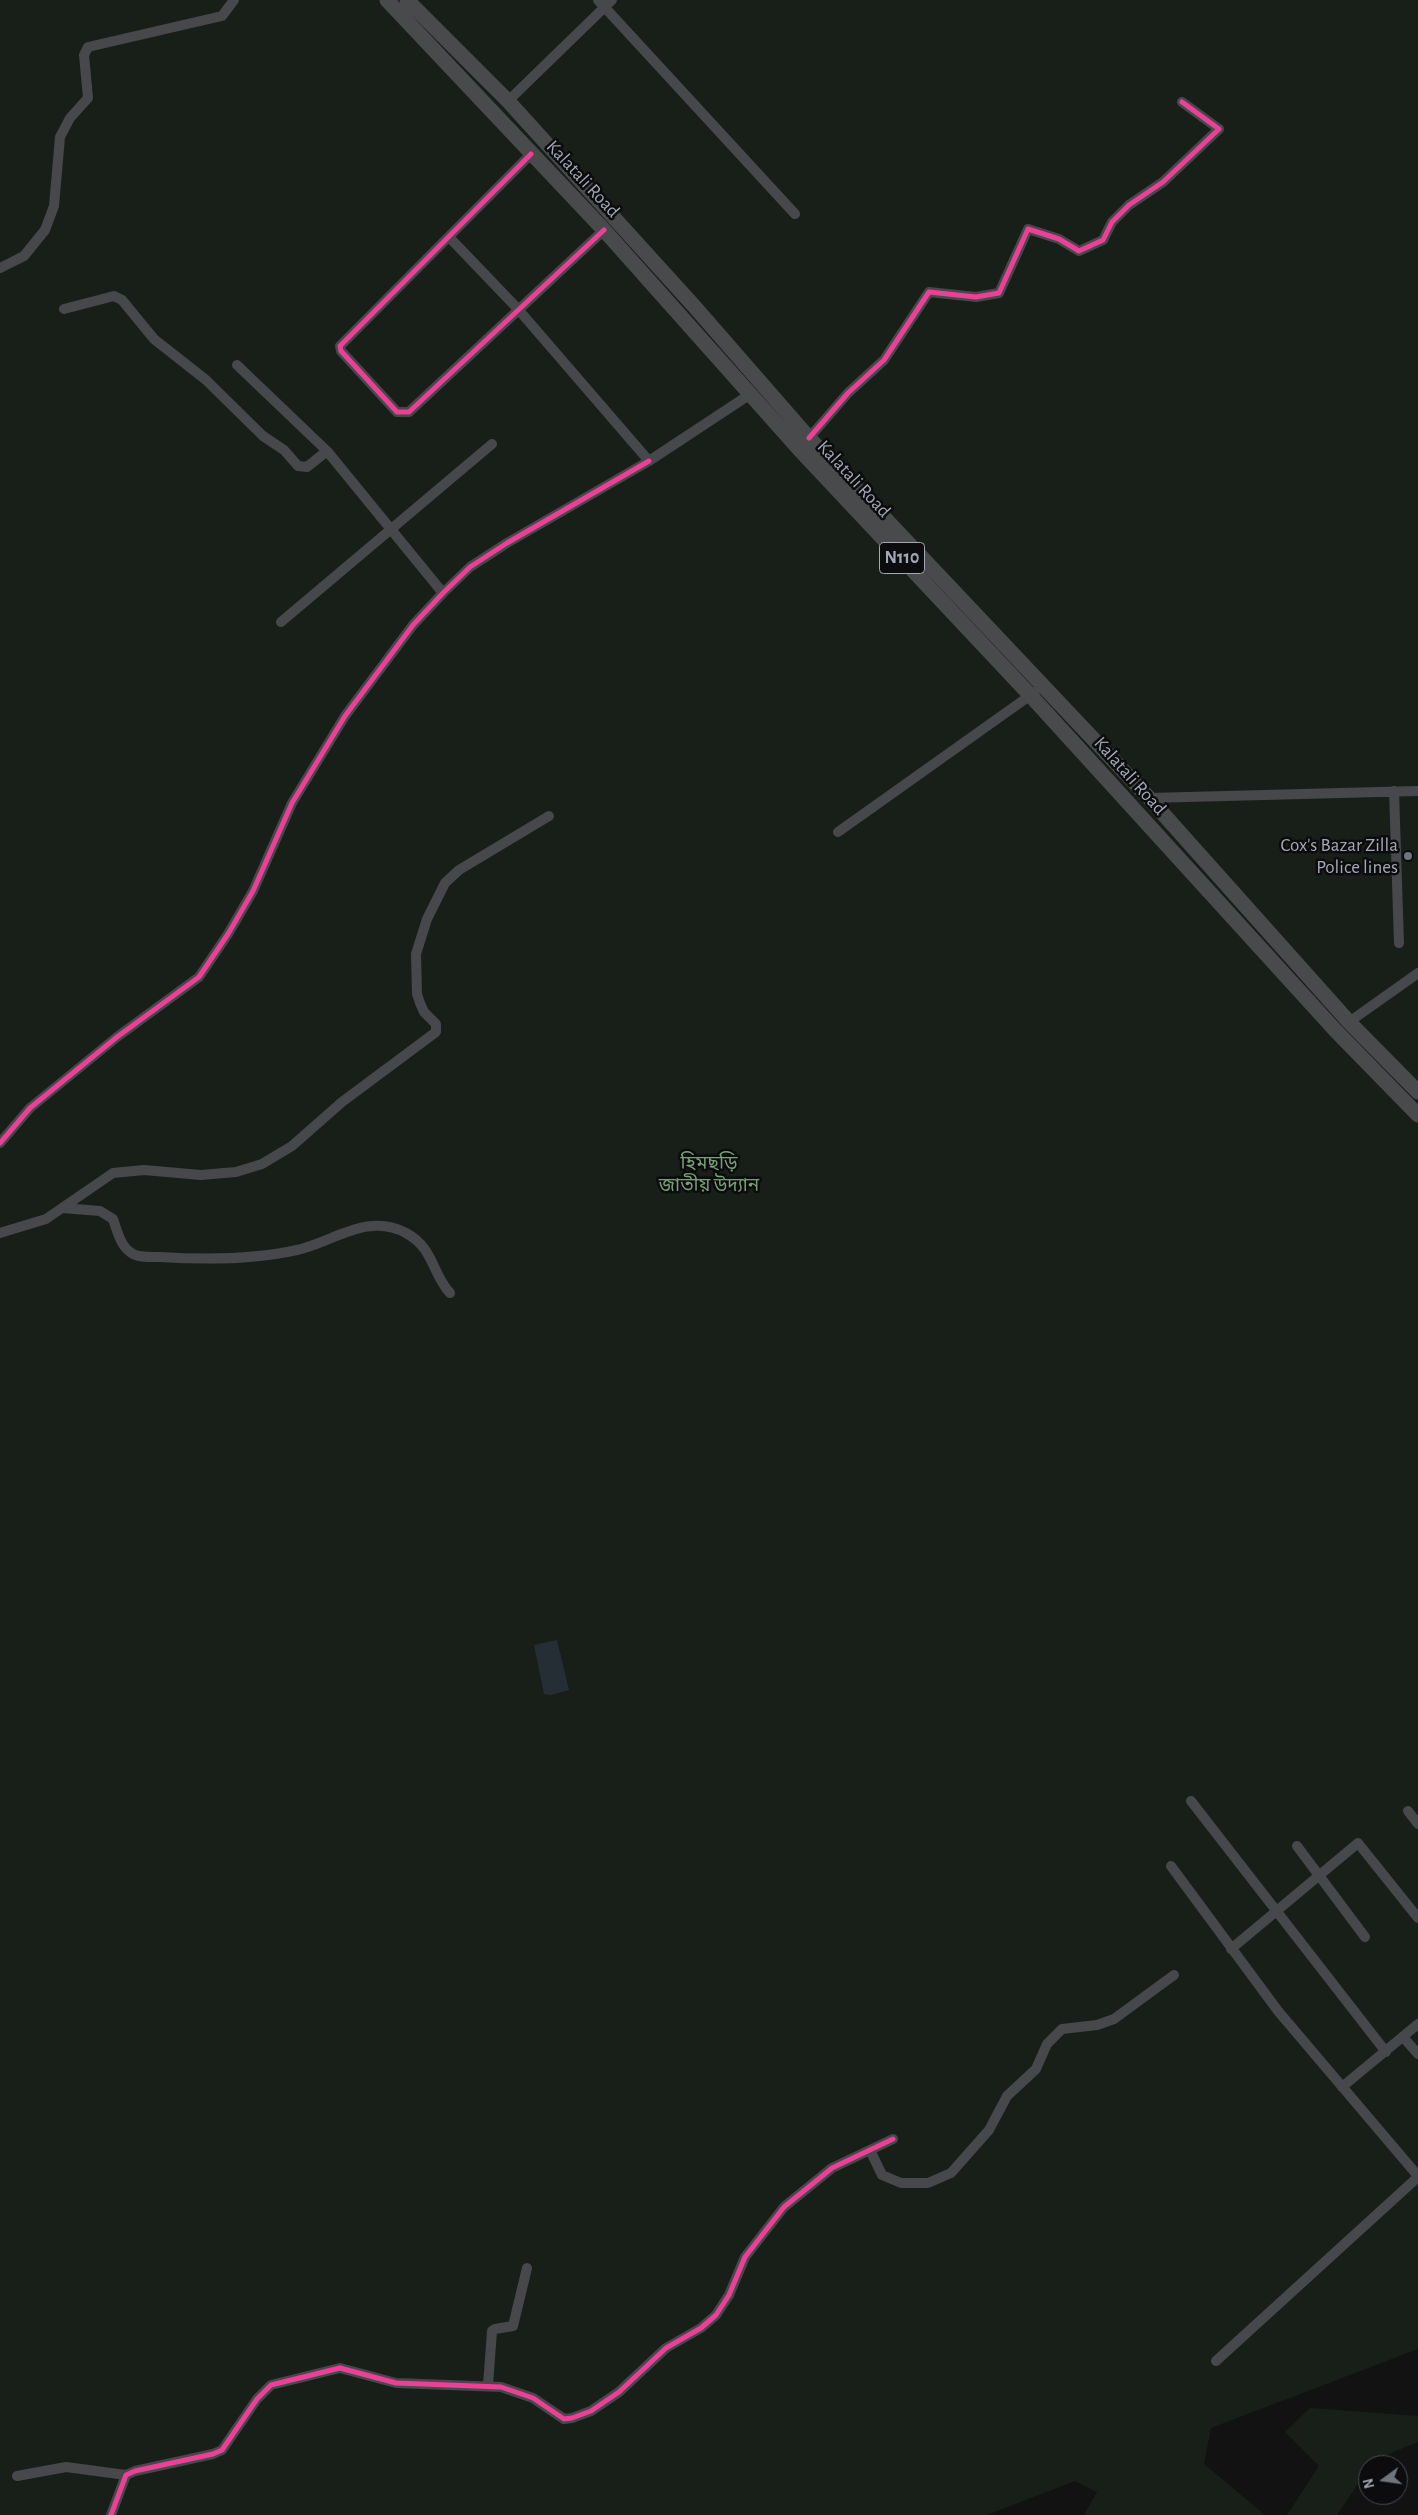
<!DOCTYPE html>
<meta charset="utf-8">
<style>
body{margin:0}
#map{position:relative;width:1418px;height:2515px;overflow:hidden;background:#121212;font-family:"Alegreya Sans",sans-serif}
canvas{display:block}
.north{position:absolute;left:1358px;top:2455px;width:50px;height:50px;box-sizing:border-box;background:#0c0c0e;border:1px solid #484b50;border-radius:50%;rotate:256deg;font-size:14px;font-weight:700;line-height:20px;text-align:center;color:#a2a9b4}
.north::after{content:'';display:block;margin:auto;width:18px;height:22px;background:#70747b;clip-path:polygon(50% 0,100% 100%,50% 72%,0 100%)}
</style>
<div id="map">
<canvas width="1418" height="2515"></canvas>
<div class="north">N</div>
</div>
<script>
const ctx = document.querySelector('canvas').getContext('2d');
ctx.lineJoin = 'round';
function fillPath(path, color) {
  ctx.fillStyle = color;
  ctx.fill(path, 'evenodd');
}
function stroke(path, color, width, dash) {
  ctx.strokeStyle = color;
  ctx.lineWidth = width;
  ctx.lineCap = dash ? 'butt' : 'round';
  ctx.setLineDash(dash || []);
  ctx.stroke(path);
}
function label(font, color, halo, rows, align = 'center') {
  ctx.font = font + ' "Alegreya Sans","Noto Sans Bengali",sans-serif';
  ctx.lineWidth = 5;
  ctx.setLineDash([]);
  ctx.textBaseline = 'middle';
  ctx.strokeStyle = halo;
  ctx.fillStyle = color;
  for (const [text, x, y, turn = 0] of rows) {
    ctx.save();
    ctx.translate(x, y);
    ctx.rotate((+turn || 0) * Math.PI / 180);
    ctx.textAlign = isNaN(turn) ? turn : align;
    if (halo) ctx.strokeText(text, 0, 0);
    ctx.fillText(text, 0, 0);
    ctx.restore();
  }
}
fillPath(new Path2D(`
 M0,0H1418V2349L1211,2428L1204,2464L1265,2515H1084L1097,2492L1075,2481L987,2515H0Z
 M1310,2408L1418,2416V2442L1374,2460L1371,2465H1368V2469L1337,2515H1287L1319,2466L1285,2432Z`), '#181f19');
fillPath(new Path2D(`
 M557,1640L569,1690L551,1695L544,1694L534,1645Z`), '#252e34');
stroke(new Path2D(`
 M598,0L795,214
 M508,101L612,0
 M531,154L340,346L341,351L397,412H409L604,230
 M449,237L517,308L649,461L749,395
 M0,268L24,256L45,230L54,206L60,137L70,118L88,98L84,55L88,47L222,16L234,0
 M64,309L114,296L122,300L154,339L206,380L263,436L284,450L298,466L307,467L327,451
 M237,365L327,451L443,593
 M809,438L848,393L884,360L929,292L976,297L999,293L1028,229L1059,239L1079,251L1103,240L1112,222L1129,205L1163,182L1219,129L1182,102
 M281,622L492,444
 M1394,791L1399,943
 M1149,798L1418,791
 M838,832L1035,692
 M1349,1022L1418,973
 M0,1143L30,1108L117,1037L199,977L228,934L253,891L292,803L345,716L413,625L443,593L470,567L507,543L649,461
 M62,1208L100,1211L113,1219C117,1230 120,1245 130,1252C137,1258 151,1257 160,1257C206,1260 252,1260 297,1250C333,1242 368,1212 406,1233C434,1248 432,1274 450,1293
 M0,1233L46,1219L113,1173L144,1170L201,1175L236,1172L262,1164L292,1146L342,1102L436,1032V1024L424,1012L420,1003L417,994L416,954L427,919L445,883L459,870L549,816
 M1191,1801L1386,2052
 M1408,1811L1418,1824
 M1297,1846L1365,1937
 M1171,1866L1278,2011L1418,2176
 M1231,1949L1358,1843L1418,1918
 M1403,2037L1418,2054
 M1342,2087L1418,2024
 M870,2150L882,2175L901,2183H928L951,2173L989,2130L1007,2096L1036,2069L1047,2044L1062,2029L1097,2025L1114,2019L1174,1975
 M1216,2361L1418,2177
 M488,2385L492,2331L495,2329L513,2326L527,2268
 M17,2476L66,2467L126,2475
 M111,2515L126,2475L135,2471L213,2454L222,2450L257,2399L271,2385L340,2368L396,2383L501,2387L533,2398L564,2419L572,2418L591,2411L619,2392L666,2348L701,2328L716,2315L729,2295L745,2257L784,2207L832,2168L893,2139`), '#46484b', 10);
stroke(new Path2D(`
 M387,0L604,230L799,449L1031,696L1335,1030L1418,1115
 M407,0L508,101L694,306L809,438L1149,798L1349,1022L1418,1092`), '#494a4c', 15);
stroke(new Path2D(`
 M531,154L340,346L341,351L397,412H409L604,230
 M809,438L848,393L884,360L929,292L976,297L999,293L1028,229L1059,239L1079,251L1103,240L1112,222L1129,205L1163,182L1219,129L1182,102
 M0,1143L30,1108L117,1037L199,977L228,934L253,891L292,803L345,716L413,625L443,593L470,567L507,543L649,461
 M111,2515L126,2475L135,2471L213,2454L222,2450L257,2399L271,2385L340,2368L396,2383L501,2387L533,2398L564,2419L572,2418L591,2411L619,2392L666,2348L701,2328L716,2315L729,2295L745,2257L784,2207L832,2168L893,2139`), '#ea4096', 5);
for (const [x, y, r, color] of [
 [1408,856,5,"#70747b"]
]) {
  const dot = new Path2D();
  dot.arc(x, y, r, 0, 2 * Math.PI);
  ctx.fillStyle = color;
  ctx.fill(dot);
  stroke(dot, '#0c0c0e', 2);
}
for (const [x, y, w] of [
 [902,558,45]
]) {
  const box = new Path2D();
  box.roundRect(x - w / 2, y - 15.5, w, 31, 4);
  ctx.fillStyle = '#0c0c0e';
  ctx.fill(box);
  stroke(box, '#a2a9b4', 1);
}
label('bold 18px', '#a2a9b4', null, [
 ["N110",902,558]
]);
label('19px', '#a2a9b4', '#0c0c0e', [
 ["Kalatali Road",583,179,47],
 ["Kalatali Road",854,479,47],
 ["Kalatali Road",1130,776,48]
]);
label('19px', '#a2a9b4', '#0c0c0e', [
 ["Cox's Bazar Zilla",1398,845],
 ["Police lines",1398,867]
], 'right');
label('19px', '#7aa078', '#0c0c0e', [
 ["হিমছড়ি",709,1163],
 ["জাতীয় উদ্যান",709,1185]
]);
</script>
